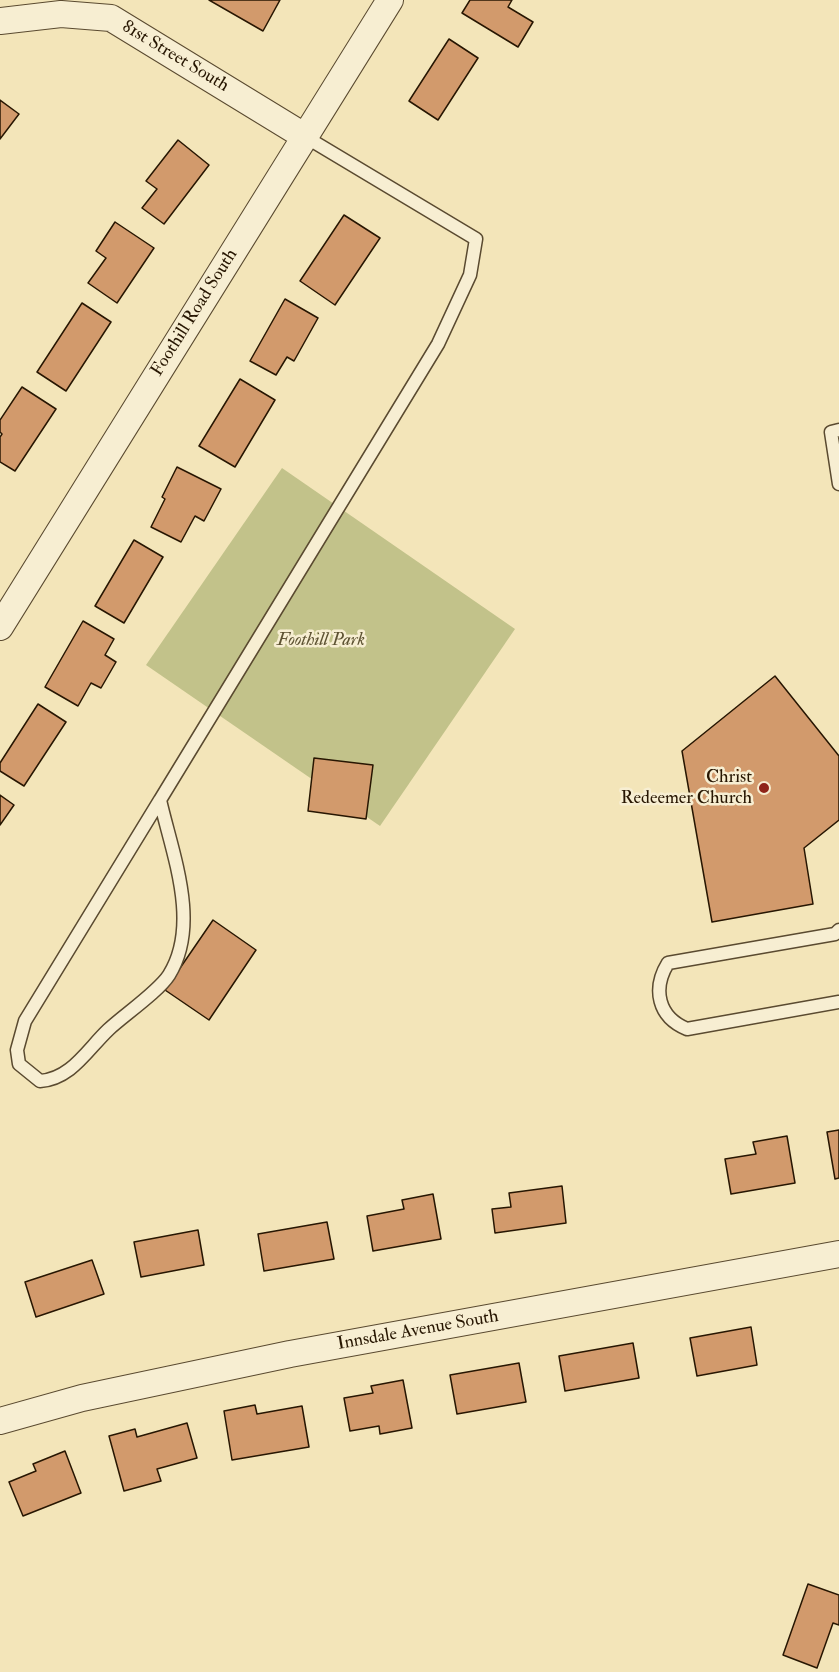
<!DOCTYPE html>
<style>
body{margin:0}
canvas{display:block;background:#f3e5b9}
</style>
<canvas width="839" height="1672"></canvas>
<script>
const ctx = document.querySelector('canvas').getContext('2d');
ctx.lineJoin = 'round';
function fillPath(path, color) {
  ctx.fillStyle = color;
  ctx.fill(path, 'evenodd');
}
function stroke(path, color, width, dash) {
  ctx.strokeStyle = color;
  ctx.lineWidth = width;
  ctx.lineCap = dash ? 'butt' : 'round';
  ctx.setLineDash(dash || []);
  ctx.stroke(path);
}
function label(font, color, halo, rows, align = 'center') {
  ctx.font = font + ' "IM FELL Double Pica",serif';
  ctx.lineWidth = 5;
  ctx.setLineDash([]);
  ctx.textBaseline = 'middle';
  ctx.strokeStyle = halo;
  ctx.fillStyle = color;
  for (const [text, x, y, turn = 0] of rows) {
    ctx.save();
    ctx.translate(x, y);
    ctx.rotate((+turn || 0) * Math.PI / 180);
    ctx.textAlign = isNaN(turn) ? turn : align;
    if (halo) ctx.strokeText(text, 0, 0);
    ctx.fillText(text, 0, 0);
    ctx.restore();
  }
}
fillPath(new Path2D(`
 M282,468L515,629L380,826L146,665Z`), '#c2c28a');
const building = new Path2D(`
 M209,0H280L263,31Z
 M470,0H512L508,7L533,22L518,47L462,13Z
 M449,39L478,58L438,120L409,101Z
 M0,100L19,114L0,139Z
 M178,140L209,165L164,224L142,208L157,189L146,181Z
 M344,215L380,238L335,305L300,281Z
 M115,222L154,248L117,303L88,283L106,258L96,251Z
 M285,299L318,318L294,361L287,357L276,375L250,361Z
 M82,303L111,322L66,391L37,372Z
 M240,379L275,400L235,467L199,446Z
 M22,387L56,409L15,471L0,462V437L2,434L0,432V420Z
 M177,467L221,489L204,521L195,516L181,542L151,527L165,499L162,497Z
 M134,540L163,557L124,623L95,606Z
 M83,621L114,639L105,655L116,662L101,688L91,683L78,706L45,687Z
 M775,676L839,756V820L804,848L813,904L712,922L682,751Z
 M38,704L66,722L24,786L0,771V763Z
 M314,758L373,765L366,819L308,811Z
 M0,795L14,805L0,825Z
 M213,920L256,950L209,1020L165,990Z
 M839,1130V1178L835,1179L827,1132Z
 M787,1136L795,1183L731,1194L725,1159L756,1154L753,1142Z
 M562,1186L566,1223L495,1233L492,1209L511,1207L509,1193Z
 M433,1194L441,1239L373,1251L367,1216L404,1209L402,1200Z
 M327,1222L334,1259L264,1271L258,1234Z
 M198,1230L204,1265L141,1277L134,1242Z
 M92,1260L104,1294L36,1317L25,1282Z
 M751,1327L757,1365L697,1376L690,1338Z
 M633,1343L639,1378L565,1391L559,1356Z
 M519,1363L526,1402L457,1414L450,1375Z
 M403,1380L412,1428L380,1434L379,1426L350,1431L344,1398L373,1393L371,1386Z
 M255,1405L257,1414L302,1406L309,1447L232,1460L224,1411Z
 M187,1423L197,1458L157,1469L161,1481L124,1491L109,1436L135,1429L137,1437Z
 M65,1451L81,1493L23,1516L9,1482L36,1471L33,1464Z
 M808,1584L839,1595V1625L833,1623L817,1668L783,1655Z`);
fillPath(building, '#d29a6c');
stroke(building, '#271602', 1.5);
const lane = new Path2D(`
 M839,430L831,432L839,484
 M160,800L438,344L470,275L476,239L304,136
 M160,800C172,853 201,924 169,975C158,992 124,1015 108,1030C87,1050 71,1079 40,1081L19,1064L17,1050L25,1021Z
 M839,930L835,934L668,963C652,989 658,1017 687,1029L839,1002`);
const street = new Path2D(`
 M0,21L61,14L111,18L304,136
 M0,627L390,0
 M0,1421L82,1398L290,1354L839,1254`);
stroke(lane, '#5a4a30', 15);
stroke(street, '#5a4a30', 28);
stroke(lane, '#f7eed2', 12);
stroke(street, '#f7eed2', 26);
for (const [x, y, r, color] of [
 [764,788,6,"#8f2418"]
]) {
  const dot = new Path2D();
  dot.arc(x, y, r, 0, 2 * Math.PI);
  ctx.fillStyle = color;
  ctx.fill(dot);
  stroke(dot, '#f7eed2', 2);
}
label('18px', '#271602', '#f7eed2', [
 ["81st Street South",175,57,31],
 ["Foothill Road South",195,313,-58],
 ["Innsdale Avenue South",418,1331,-10]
]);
label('italic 18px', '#5d5232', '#f7eed2', [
 ["Foothill Park",321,641]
]);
label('18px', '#271602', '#f7eed2', [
 ["Christ",752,778],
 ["Redeemer Church",752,799]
], 'right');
</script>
